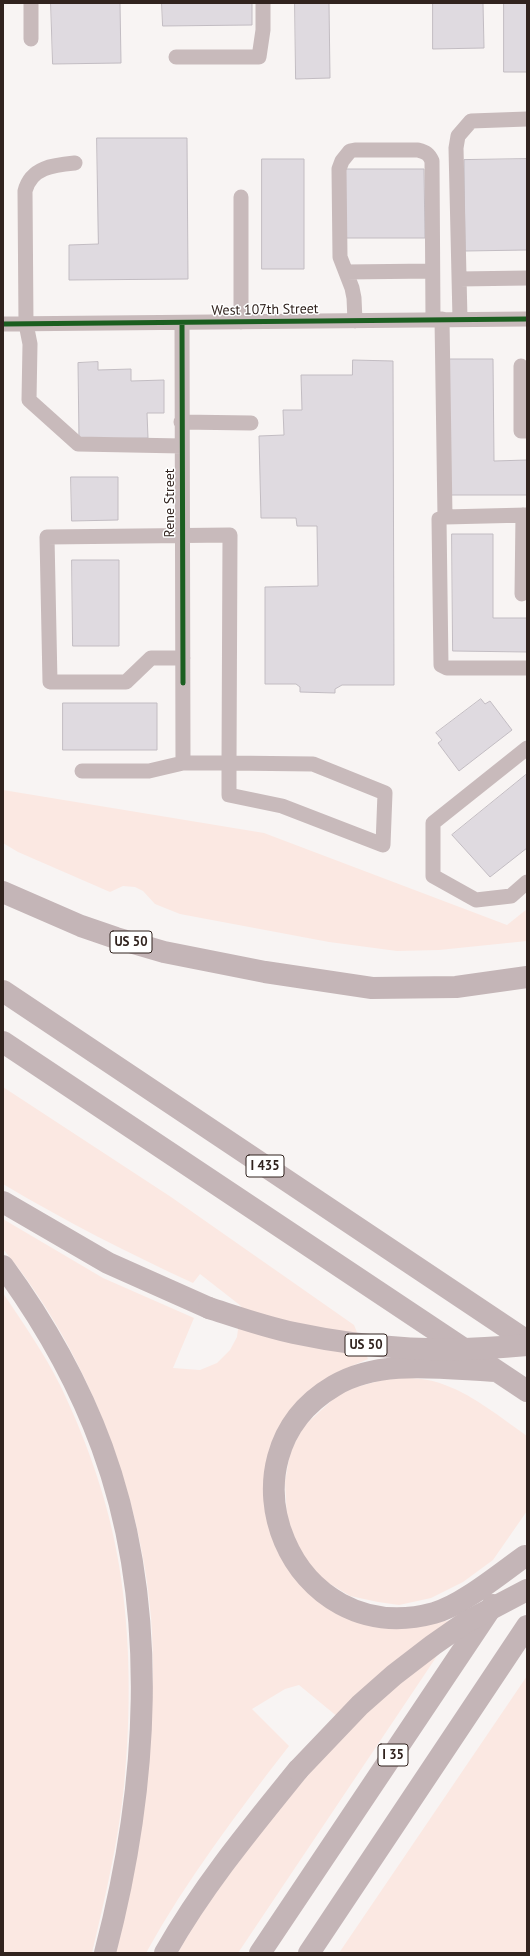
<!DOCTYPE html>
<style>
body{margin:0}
#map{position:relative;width:530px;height:1956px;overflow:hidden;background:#f8f4f3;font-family:"PT Sans",sans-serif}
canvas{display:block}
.frame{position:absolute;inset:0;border:4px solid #31231e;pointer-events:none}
</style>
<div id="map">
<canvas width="530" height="1956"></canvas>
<div class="frame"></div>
</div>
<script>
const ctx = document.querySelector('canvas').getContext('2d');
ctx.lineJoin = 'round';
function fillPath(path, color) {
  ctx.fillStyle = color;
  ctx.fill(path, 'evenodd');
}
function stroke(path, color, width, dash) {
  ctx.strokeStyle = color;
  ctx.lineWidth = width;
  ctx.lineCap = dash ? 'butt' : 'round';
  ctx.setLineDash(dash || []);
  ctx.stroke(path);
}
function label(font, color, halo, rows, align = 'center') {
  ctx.font = font + ' "PT Sans",sans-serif';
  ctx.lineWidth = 3;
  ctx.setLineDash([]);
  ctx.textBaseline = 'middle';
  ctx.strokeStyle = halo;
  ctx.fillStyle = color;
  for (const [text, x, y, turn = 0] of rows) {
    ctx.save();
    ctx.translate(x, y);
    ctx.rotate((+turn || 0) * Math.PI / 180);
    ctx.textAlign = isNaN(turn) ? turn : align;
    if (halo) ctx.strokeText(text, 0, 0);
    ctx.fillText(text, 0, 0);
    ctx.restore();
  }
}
fillPath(new Path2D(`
 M3,790L264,833L507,925L527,909V941L439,950L397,951L329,942L180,914L155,904L143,891L135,887L123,886L110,892L18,852L3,843Z
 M3,1087L171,1197L354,1325L368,1359L338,1372L311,1391L291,1410L265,1489L269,1524L279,1554L296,1579L392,1627L416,1626L451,1620L441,1650L238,1953H178C192,1926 210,1901 228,1876C266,1824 307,1775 350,1727L299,1685L285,1689L252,1709L289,1746C237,1813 187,1879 146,1953H116C124,1905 131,1857 139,1810C143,1787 148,1763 150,1740C153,1699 154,1657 151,1617C141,1491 84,1345 3,1249V1219L103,1278L194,1318L173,1368L200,1370L217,1363L230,1350L237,1337L241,1306L200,1274L193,1283C128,1253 65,1221 3,1184Z
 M3,1293C23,1323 44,1353 60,1385C87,1441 109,1503 119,1565C131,1638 131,1713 124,1786C118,1843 105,1898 92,1953H3Z
 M393,1377C411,1378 429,1378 445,1385C475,1396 501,1418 527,1436V1511L493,1560L463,1582L431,1598L399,1605L378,1602L350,1596L322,1579L300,1552L287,1517L285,1482L290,1453L303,1427L342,1391Z
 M527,1676V1953H339Z`), '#fbe8e2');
const building = new Path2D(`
 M51,3H120L121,63L53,64Z
 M162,3H252V25L163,26Z
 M295,3H329L330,78L296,79Z
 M433,3H483L484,48L433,49Z
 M504,3H527V72H504Z
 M97,138H187L188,279L69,280V245L98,244Z
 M262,159H304V269H262Z
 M527,159V250L465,251L464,160Z
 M343,169H424L425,238H344Z
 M449,359H493L494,461L527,460V495H450Z
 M353,360L393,361L394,685H342L335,689V693L300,692V687L296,684H265V587L318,586L317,526H297L296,518H261L259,436L284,435L283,410H302L301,375H352Z
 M98,362V370L131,369V381L164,380V413H147L148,438L79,439L78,363Z
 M71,477H118V520L72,521Z
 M452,534H493V618H527V652L453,651Z
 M72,560H119V646H73Z
 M481,699L485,704L490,701L512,730L459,771L438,743L442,740L436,733Z
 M63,703H157V750H63Z
 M527,774V848L490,877L452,835Z`);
fillPath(building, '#dfdae0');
stroke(building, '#c2bcc2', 1);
stroke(new Path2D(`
 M31,3V39
 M176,57H259L263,30V3
 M75,163C54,165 31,167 25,191L26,324L30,344L29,400L78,444L182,446
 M241,197V322
 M346,272L432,271
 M459,279L527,278
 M442,319L445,517
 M460,319L456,148L458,136L471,121L527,119
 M355,321L354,298L352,288L340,257L339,169L342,161L350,151L355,150H418C426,152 429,154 432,161L433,320
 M3,324L527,319
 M521,366V431H527
 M181,422L251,423
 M527,515L445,517L439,519L441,665L447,668H527
 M522,594L523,515
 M183,658H151L126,682H50L47,537L230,535L229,763L313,764L385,793L383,845L282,806L229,795V763H183
 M527,748L433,823V876L476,900L511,896L527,882
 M82,771H149L183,763L182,323`), '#c8babb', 15);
stroke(new Path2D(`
 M3,892L81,926L116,938L164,952L265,972L372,988L456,987L527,977
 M3,991L527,1341
 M3,1042L527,1391
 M3,1202L108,1263L209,1308
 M3,1266C44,1322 78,1382 102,1447C161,1608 148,1789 105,1953
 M496,1371C445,1369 380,1358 334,1386C212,1458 291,1652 434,1613C461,1606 501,1573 525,1556
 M165,1953C202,1887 251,1828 298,1770
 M260,1953L493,1605
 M309,1953L527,1626`), '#c4b5b7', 22);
stroke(new Path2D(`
 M209,1308C237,1317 265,1327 294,1333C374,1350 446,1353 527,1345
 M298,1770L360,1705L394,1675L433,1645L466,1622L527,1590`), '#c4b5b7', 22);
stroke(new Path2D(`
 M182,323L183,683
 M3,324L527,319`), '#1b5e20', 5);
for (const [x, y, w] of [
 [131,942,42],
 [265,1166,38],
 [366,1345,42],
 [393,1755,30]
]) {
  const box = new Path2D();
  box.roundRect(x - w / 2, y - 11, w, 22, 3);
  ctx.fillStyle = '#fff';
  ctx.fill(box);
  stroke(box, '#31231e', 1);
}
label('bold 13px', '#31231e', null, [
 ["US 50",131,942],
 ["I 435",265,1166],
 ["US 50",366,1345],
 ["I 35",393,1755]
]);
label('14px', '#31231e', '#fff', [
 ["West 107th Street",265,310,-1],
 ["Rene Street",170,503,-90]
]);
</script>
